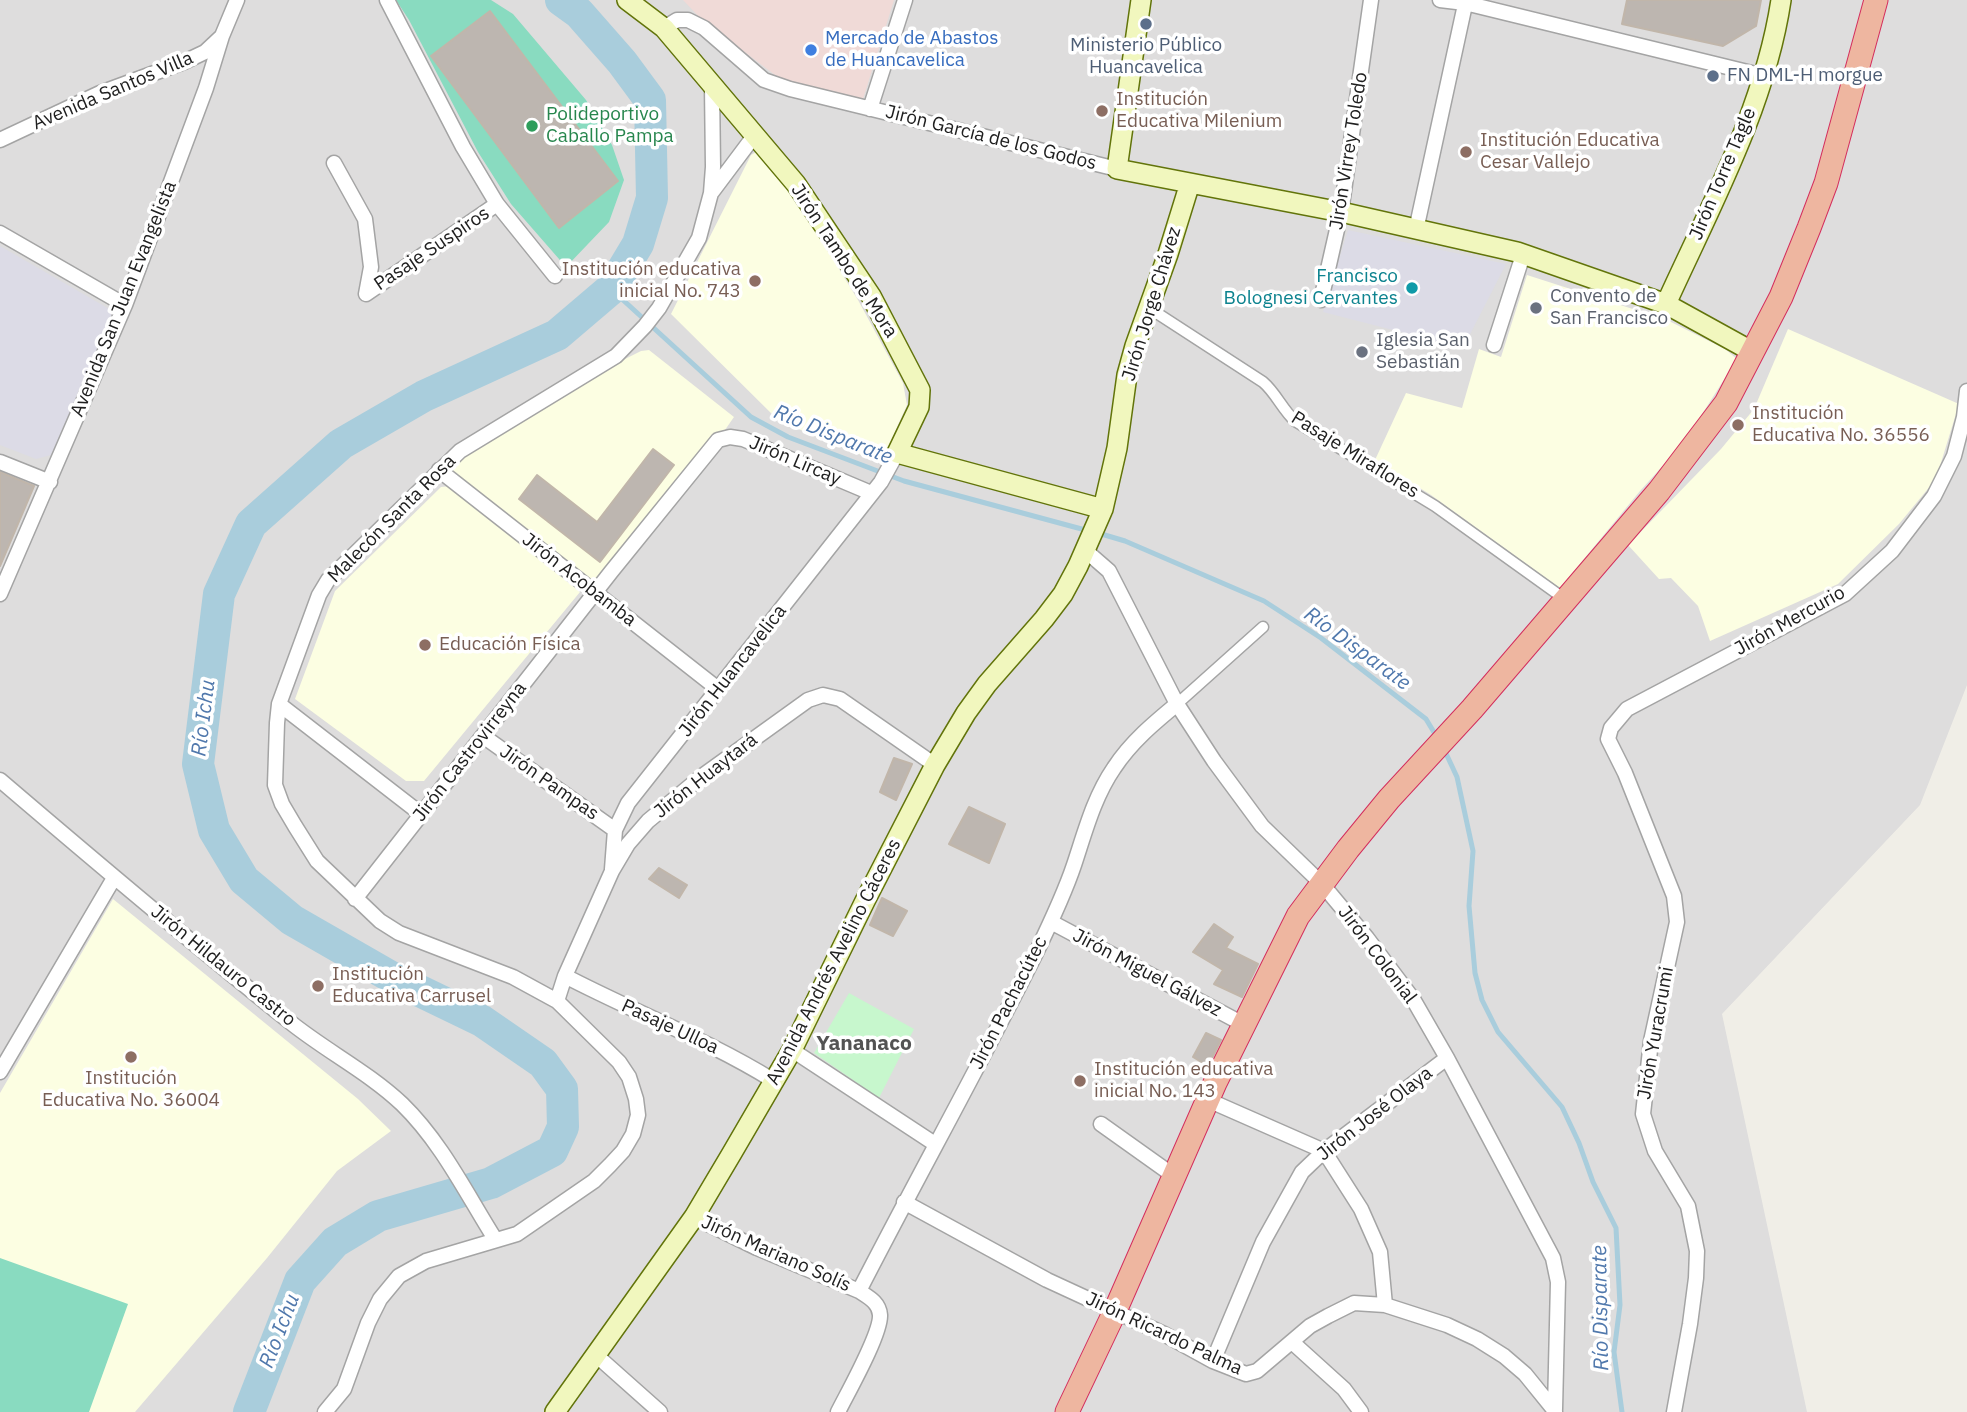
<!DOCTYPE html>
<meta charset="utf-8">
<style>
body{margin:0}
canvas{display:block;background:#f0eee7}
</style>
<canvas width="1967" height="1412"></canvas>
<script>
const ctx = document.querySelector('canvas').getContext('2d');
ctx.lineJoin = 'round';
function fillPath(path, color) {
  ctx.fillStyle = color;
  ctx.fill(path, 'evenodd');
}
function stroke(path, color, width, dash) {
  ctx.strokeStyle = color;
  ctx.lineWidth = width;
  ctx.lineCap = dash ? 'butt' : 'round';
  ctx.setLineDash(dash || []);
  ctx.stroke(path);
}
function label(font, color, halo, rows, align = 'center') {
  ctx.font = font + ' "IBM Plex Sans",sans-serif';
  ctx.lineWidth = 7;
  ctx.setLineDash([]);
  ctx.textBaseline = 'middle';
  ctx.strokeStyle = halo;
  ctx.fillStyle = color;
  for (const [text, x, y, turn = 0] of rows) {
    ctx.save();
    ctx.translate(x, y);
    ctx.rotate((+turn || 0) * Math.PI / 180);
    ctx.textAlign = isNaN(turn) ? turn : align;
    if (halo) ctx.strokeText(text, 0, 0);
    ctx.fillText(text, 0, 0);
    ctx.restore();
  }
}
fillPath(new Path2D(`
 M0,0H1967V685L1920,805L1722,1014L1807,1412H0Z`), '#dedddd');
fillPath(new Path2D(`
 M683,0H894L863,99L783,81L702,20Z`), '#f0dad7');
fillPath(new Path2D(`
 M758,151L794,195L858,300L903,383L907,405L881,463L779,421L671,314L751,155Z
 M1527,275L1667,320L1725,349L1737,359L1685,441L1640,491L1560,588L1431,495L1375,460L1406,393L1462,408L1479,349L1501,357Z
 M1788,329L1959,404L1936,479L1899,524L1838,584L1710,641L1698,606L1671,578L1659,579L1628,545L1721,449L1754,409Z
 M649,350L734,417L718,440L595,593L444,473L454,456L547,398L641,351Z
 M451,486L580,592L424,781H406L295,699L335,591L441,487Z
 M113,899L358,1099L391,1131L337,1171L267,1258L135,1412H0V1093Z`), '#fcfee2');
fillPath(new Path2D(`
 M849,993L914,1029L879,1098L814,1053Z`), '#c7f7cd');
fillPath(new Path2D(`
 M396,0H491L513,14L586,100L612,145L624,180L609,222L566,267L511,204L478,152L409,20Z
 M0,1258L128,1304L89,1412H0Z`), '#89dbc0');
fillPath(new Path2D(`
 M1348,230L1506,264L1463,348L1323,312Z
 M0,246L111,310L112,319L51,455L36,459L0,445Z`), '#dcdbe6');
stroke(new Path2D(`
 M611,289L751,417L788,437L904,481L1089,531
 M1098,533L1125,541L1264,601L1321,638L1426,719L1438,739
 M1443,747L1457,777L1473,851L1469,906L1475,973L1482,1000L1498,1032L1562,1107L1579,1143L1593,1182L1616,1228L1620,1305L1614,1352L1622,1412`), '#a9cddc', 5);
stroke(new Path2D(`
 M249,1412L300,1281L335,1242L378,1216L491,1183L552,1151L563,1127L562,1089L543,1063L482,1021L393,978L292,920L244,880L214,830L198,764L219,594L251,524L341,444L424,396L557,335L611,289L638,244L652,198L650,100L622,62L579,13L561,0`), '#a9cddc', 32);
const building = new Path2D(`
 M1627,0H1761L1756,26L1723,46L1622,24Z
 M490,11L618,181L559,228L431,56Z
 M653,449L674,465L600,562L519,499L537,475L597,522Z
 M0,472L34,486L0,566Z
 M894,758L912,764L896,800L880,792Z
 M969,807L1005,824L989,863L949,844Z
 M659,868L687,885L679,898L649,879Z
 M882,898L907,911L893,936L870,925Z
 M1214,924L1233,937L1226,948L1258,964L1242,997L1214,984L1223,970L1193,952Z
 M1206,1033L1221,1040L1208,1066L1193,1057Z`);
fillPath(building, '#bdb6b0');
stroke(building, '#c1b6aa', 2);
const pedestrian = new Path2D(`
 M1149,308L1263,382C1276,393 1282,409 1295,421L1435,506L1566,600
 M1177,704L1263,627`);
const minor = new Path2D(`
 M387,0L463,147L497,204L555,276
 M1440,0L1465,3L1764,76
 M664,28L677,20H688L704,28L764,80L790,89L1117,169
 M870,109L905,0
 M0,140L100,93L184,62L205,52L221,37
 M334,163L365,219L371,267L366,294
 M712,192L754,136
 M1416,230L1466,0
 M0,233L125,305
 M366,294L497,204
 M1321,300L1341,212L1371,0
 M1494,345L1523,255
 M0,462L50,482
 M439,470L718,689
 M1086,551L1109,571L1177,704L1214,761L1262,826L1322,884L1367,938L1413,999L1447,1058L1553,1258L1558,1282L1555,1409
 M0,594L125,305L206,88L222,36L237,0
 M279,704L421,814
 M483,736L615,830
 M0,780C96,862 192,943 290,1022C326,1051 368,1072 402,1104C442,1143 466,1193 495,1239
 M612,869L615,830L628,803L881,482L897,453
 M355,899L611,572L718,440L730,437L743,439L871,493
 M1051,922L1243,1024
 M565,976C634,1012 708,1040 774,1081
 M557,1001L565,976L612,871L628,844L648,821L701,777L808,700L823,695L840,699L935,765
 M792,1050L935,1144
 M0,1072L114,878
 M1208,1100L1324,1151L1361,1209L1380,1252L1385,1305
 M1101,1124L1174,1176
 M904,1202L1047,1280L1164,1334L1213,1361L1246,1374L1257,1371L1310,1326L1328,1316L1354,1303L1385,1305L1447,1325L1477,1339L1504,1356L1525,1374L1555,1411
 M694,1217L757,1248L859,1291
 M1292,1342L1344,1389L1361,1412
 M597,1356L660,1412
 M1213,1361L1263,1242L1302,1172L1324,1151L1447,1058
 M325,1412L344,1389L368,1323L380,1299L399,1276L426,1261L517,1234L594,1181L610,1165L623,1151L633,1134L638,1115L636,1099L629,1077L619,1062L557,1001L513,977L399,933L380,921L317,861L295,826L282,804L275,785L277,723L279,704L319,595L328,580L460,451L616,356L645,326L659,308L699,238L711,193L713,167L712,87
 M838,1412C848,1392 881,1334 880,1315C879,1302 868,1297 859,1291C917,1178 979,1067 1036,953C1050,924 1064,895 1074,865C1085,832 1094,797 1114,768C1131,742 1154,723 1177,704
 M1674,1412L1690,1324L1696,1278L1697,1251L1688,1206L1655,1151L1643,1114L1651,1041L1677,922L1674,896L1625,773L1608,739L1611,728L1627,709L1845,594L1892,551L1934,496L1954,456L1964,417L1967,391`);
const secondary = new Path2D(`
 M627,0L664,28L796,184L871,296L920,390L919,407L897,453L1103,509
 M1141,0L1117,169L1341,212L1517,252L1666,304L1753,352
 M1666,304C1710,207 1765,107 1781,0
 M555,1412L694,1217L732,1153L792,1050L865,901L935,765L966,713L987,684L1044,619L1063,594L1078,566L1103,509L1117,448L1127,375L1135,346L1168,254L1190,183`);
const trunk = new Path2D(`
 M1067,1412L1115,1311L1215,1083L1298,916L1348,849L1389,799L1472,709L1659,491L1726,403L1781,297L1809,228L1826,183L1876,0`);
stroke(pedestrian, '#a4a4a4', 13);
stroke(minor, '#a4a4a4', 17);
stroke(secondary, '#62740a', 22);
stroke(trunk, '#d42e5d', 25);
stroke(pedestrian, '#fff', 10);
stroke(minor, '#fff', 14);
stroke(secondary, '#f1f7be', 19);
stroke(trunk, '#eeb6a0', 23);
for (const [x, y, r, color] of [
 [1146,24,7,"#5c6f8a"],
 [811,50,7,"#3f7fe0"],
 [1713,76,7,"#5c6f8a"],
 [1102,111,7,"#8d6e63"],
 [532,126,7,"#2e9e5b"],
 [1466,152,7,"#8d6e63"],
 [755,281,7,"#8d6e63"],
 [1412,288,7,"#0f9aa8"],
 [1536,308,7,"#6b7280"],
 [1362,352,7,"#6b7280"],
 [1738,425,7,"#8d6e63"],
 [425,645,7,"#8d6e63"],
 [318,986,7,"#8d6e63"],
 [131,1057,7,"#8d6e63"],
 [1080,1081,7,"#8d6e63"]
]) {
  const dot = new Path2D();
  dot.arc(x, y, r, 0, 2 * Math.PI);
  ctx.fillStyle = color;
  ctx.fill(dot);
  stroke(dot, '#fff', 2.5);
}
label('19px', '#366cbe', '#fff', [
 ["Mercado de Abastos",825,39],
 ["de Huancavelica",825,61]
], 'left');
label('19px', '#4e5e75', '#fff', [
 ["Ministerio Público",1146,46],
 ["Huancavelica",1146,68],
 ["FN DML-H morgue",1727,76,"left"]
]);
label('19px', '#202020', '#fff', [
 ["Avenida Santos Villa",113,91,-23],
 ["Jirón García de los Godos",991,138,14],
 ["Jirón Virrey Toledo",1349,151,-81],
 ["Jirón Torre Tagle",1723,174,-67],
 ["Pasaje Suspiros",432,249,-34],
 ["Jirón Tambo de Mora",844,261,57],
 ["Avenida San Juan Evangelista",124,299,-68],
 ["Jirón Jorge Chávez",1152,304,-73],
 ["Pasaje Miraflores",1355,455,32],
 ["Jirón Lircay",795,461,23],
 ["Malecón Santa Rosa",392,519,-45],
 ["Jirón Acobamba",579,580,38],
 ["Jirón Mercurio",1790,621,-29],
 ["Jirón Huancavelica",733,671,-52],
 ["Jirón Castrovirreyna",470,752,-52],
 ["Jirón Huaytará",706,776,-38],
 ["Jirón Pampas",549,783,35],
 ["Jirón Colonial",1377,955,53],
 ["Avenida Andrés Avelino Cáceres",834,962,-63],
 ["Jirón Hildauro Castro",223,966,39],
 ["Jirón Miguel Gálvez",1147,973,28],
 ["Jirón Pachacútec",1009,1003,-63],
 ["Pasaje Ulloa",670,1027,25],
 ["Jirón Yuracrumi",1656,1033,-80],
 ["Jirón José Olaya",1375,1114,-38],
 ["Jirón Mariano Solís",776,1254,24],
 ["Jirón Ricardo Palma",1164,1334,25]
]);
label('19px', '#785e54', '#fff', [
 ["Institución",1116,100],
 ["Educativa Milenium",1116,122],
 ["Institución Educativa",1480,141],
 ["Cesar Vallejo",1480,163],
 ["Institución educativa",741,270,"right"],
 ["inicial No. 743",741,292,"right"],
 ["Institución",1752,414],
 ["Educativa No. 36556",1752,436],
 ["Educación Física",439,645],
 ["Institución",332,975],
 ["Educativa Carrusel",332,997],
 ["Institución educativa",1094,1070],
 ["inicial No. 143",1094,1092],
 ["Institución",131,1079,"center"],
 ["Educativa No. 36004",131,1101,"center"]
], 'left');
label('19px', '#27864d', '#fff', [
 ["Polideportivo",546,115],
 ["Caballo Pampa",546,137]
], 'left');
label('19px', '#0d838f', '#fff', [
 ["Francisco",1398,277],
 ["Bolognesi Cervantes",1398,299]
], 'right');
label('19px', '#5b616d', '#fff', [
 ["Convento de",1550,297],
 ["San Francisco",1550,319],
 ["Iglesia San",1376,341],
 ["Sebastián",1376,363]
], 'left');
label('italic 21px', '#5078ac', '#fff', [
 ["Río Disparate",833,435,22],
 ["Río Disparate",1357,649,36],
 ["Río Ichu",204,718,-83],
 ["Río Disparate",1601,1308,-91],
 ["Río Ichu",280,1331,-69]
]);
label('bold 21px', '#535353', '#fff', [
 ["Yananaco",864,1044]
]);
</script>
